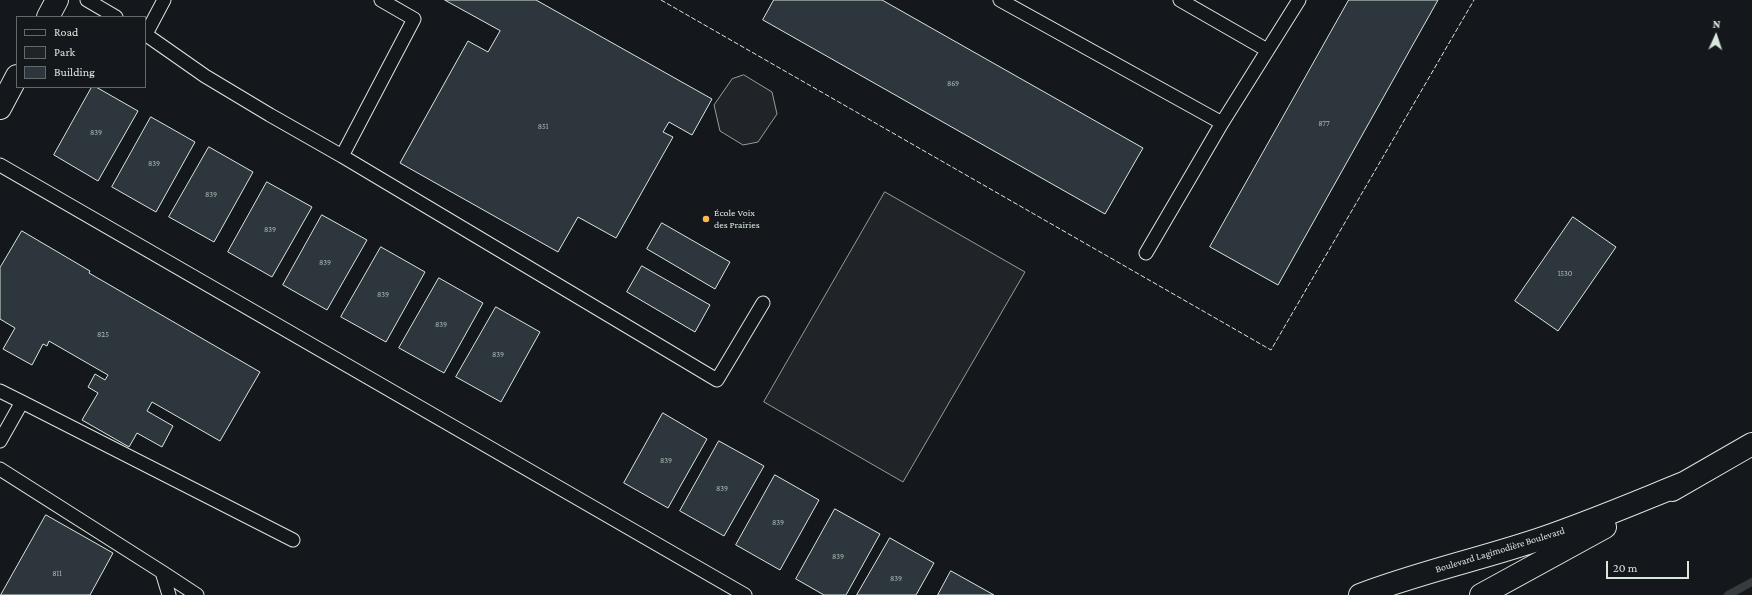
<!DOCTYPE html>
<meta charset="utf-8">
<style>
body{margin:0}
#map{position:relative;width:1752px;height:595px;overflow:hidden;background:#14181c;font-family:"Crimson Pro",serif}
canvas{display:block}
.legend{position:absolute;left:16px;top:16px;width:130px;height:72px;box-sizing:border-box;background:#14181c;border:1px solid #626a69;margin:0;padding:5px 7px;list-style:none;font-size:12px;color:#d8e6dc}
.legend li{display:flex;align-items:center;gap:8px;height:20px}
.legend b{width:20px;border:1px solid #626a69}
.north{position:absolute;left:1696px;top:16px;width:40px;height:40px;-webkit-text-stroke:3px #14181c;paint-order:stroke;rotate:3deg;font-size:11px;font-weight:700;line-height:16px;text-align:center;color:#d8e6dc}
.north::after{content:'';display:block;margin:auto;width:14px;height:18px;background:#d8e6dc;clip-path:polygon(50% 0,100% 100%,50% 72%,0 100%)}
.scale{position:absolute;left:1606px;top:561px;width:83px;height:18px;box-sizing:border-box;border:2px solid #d8e6dc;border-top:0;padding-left:5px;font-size:12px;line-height:14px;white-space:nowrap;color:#d8e6dc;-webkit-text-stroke:3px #14181c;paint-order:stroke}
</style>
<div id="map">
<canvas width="1752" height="595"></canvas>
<ul class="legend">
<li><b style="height:5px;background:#14181c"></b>Road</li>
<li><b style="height:11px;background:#202428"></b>Park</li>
<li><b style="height:11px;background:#2c363c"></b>Building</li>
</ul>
<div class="north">N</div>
<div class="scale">20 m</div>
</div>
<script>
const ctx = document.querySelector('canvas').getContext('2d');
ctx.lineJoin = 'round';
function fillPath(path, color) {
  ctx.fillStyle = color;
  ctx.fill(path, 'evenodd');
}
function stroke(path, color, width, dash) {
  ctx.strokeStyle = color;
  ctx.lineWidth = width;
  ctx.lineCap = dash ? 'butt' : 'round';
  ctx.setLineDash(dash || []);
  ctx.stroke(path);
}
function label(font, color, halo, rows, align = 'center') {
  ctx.font = font + ' "Crimson Pro",serif';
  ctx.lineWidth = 3;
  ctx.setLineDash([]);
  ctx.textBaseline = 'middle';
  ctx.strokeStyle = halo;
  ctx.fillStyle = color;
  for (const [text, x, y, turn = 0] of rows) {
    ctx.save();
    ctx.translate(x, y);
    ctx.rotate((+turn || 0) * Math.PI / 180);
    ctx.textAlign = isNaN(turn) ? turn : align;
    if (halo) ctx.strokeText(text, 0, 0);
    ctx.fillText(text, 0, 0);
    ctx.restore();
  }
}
const green = new Path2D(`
 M744,75L772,92L777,114L758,142L743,145L720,131L714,105L732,79Z
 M885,192L1025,272L903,482L764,402Z`);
fillPath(green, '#202428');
stroke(green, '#939e99', 1);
stroke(new Path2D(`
 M1728,595L1752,582`), '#363b3e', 8);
const building = new Path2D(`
 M445,0H536L712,99L692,135L669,122L663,132L673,137L616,238L578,217L558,252L400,163L468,41L488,52L500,31Z
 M774,0H882L1143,148L1105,214L763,20Z
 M1349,0H1438L1278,285L1210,247Z
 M92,87H96L138,111L98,181L54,155Z
 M151,117L195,142L156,212L112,187Z
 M209,147L253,172L214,242L169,217Z
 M267,182L312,207L272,277L228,252Z
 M322,215L367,240L327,310L283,285Z
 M1573,217L1616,247L1558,331L1515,301Z
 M662,223L730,262L715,289L647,249Z
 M22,231L90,271L89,273L260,372L220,441L152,402L147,411L173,426L162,447L137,433L129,447L82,420L98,393L88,387L95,374L105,380L108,375L49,341L47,346L43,344L32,365L3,349L15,328L0,319V268Z
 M381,247L425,272L386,342L341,317Z
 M642,266L710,305L695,332L627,292Z
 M439,278L483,303L444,373L399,348Z
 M496,307L540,332L501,402L456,377Z
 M663,413L707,439L668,508L624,483Z
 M719,441L764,466L724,536L680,511Z
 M775,475L819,500L780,570L736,545Z
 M835,509L880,534L846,595H824L796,579Z
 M46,515L113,553L90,595H1Z
 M890,538L934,563L916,595H857Z
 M951,571L994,595H938Z`);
fillPath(building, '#2c363c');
stroke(building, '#d8e6dc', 1);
const service = new Path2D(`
 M87,0L116,17
 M1000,0L1222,123
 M1180,0L1267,50
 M145,34L205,76L270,115L342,156L414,19L381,0
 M146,34L164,0
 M342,156L717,380L763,303
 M0,165L745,595
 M1146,253L1222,123L1299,0
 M0,391L22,402L0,441
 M22,402L293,540
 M0,469L162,572L169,595
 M162,572L197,595`);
const tertiary = new Path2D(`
 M48,17L57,0
 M0,108L17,76`);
const primary = new Path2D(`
 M1672,490L1752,444
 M1360,595C1415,574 1472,561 1528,543C1581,526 1632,504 1684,483
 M1481,595L1605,527`);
stroke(service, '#d8e6dc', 15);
stroke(tertiary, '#d8e6dc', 24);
stroke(primary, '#d8e6dc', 24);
stroke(service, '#14181c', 13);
stroke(tertiary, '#14181c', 22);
stroke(primary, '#14181c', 22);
stroke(new Path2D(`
 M661,0L1271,350L1474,0`), '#d8e6dc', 1, [5, 2]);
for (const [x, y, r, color] of [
 [706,219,4,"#ffb74d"]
]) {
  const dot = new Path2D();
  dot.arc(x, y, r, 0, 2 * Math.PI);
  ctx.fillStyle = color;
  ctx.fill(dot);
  stroke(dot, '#14181c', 1.5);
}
label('8px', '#adbab4', null, [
 ["869",953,84],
 ["877",1324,124],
 ["851",543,127],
 ["839",96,133],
 ["839",154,164],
 ["839",211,195],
 ["839",270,230],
 ["839",325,263],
 ["1530",1565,274],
 ["839",383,295],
 ["839",441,325],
 ["825",103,335],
 ["839",498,355],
 ["839",666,461],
 ["839",722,489],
 ["839",778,523],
 ["839",838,557],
 ["811",57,574],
 ["839",896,579]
]);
label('10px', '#d8e6dc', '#14181c', [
 ["École Voix",714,213],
 ["des Prairies",714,225]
], 'left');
label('10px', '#d8e6dc', '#14181c', [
 ["Boulevard Lagimodière Boulevard",1500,550,-17]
]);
</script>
